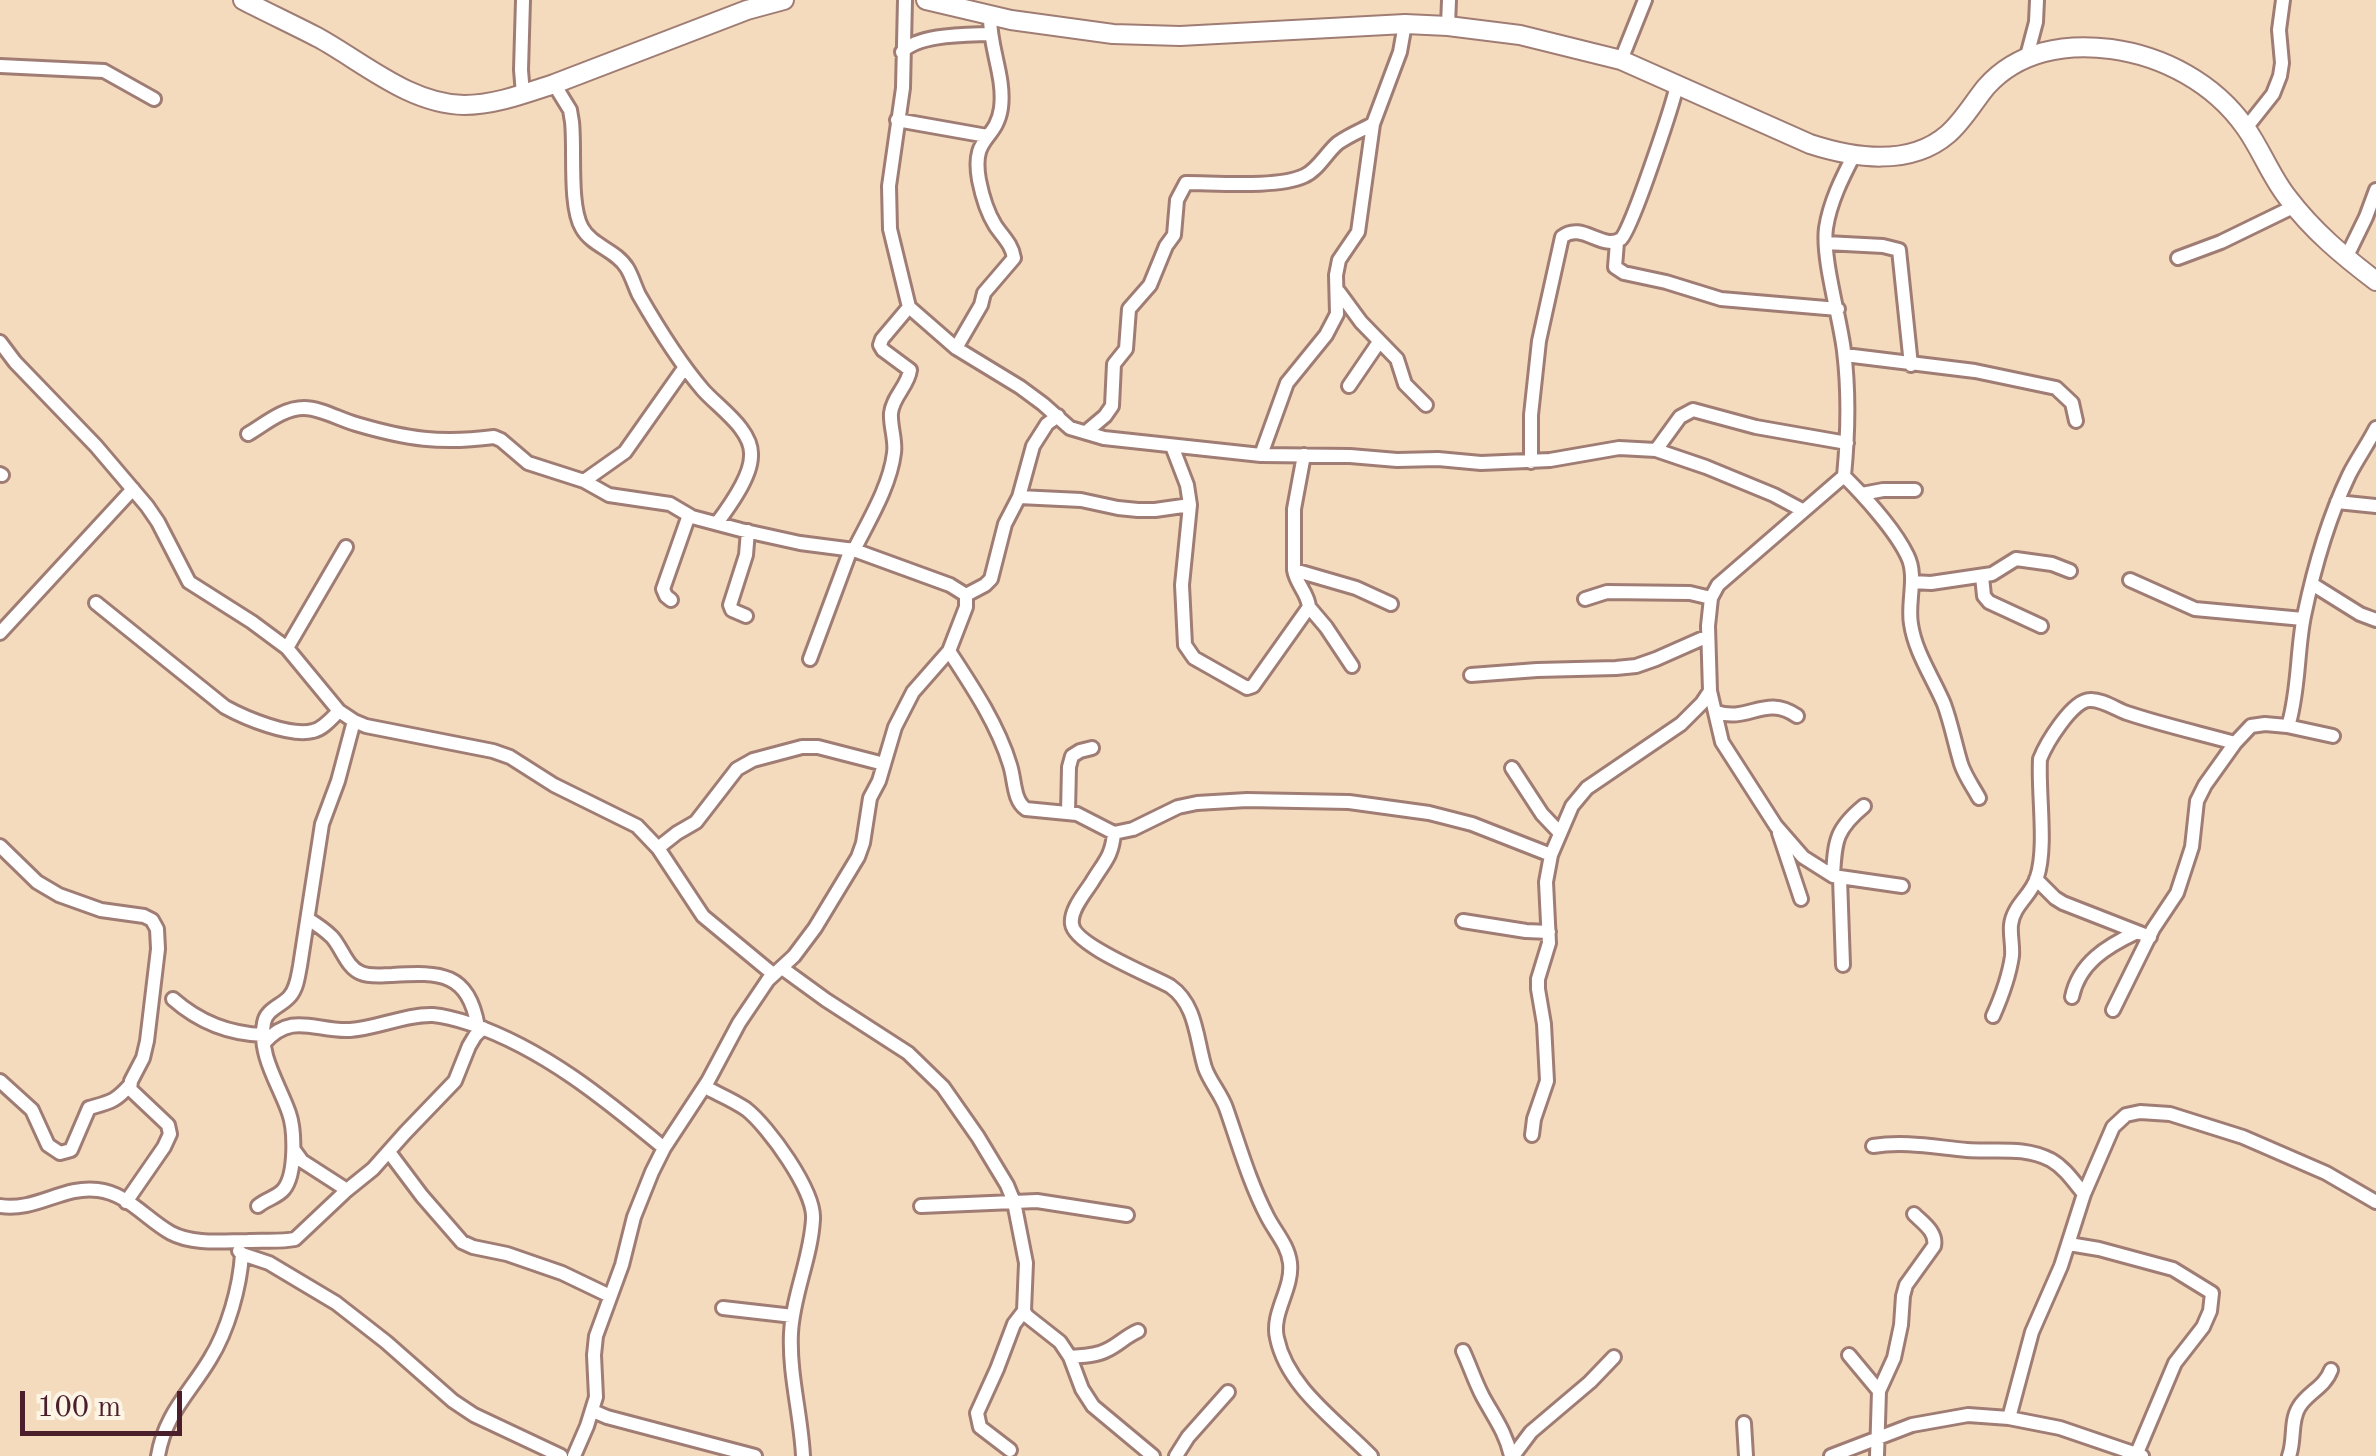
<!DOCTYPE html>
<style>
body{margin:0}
#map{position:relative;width:2376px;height:1456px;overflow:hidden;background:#f5dbbe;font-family:"Old Standard TT",serif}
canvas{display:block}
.scale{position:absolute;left:20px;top:1391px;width:162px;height:45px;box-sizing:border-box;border:5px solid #4a1f2b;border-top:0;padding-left:12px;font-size:30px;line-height:35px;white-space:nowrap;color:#4a1f2b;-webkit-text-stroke:8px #fcf5e5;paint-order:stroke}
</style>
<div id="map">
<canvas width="2376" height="1456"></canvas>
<div class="scale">100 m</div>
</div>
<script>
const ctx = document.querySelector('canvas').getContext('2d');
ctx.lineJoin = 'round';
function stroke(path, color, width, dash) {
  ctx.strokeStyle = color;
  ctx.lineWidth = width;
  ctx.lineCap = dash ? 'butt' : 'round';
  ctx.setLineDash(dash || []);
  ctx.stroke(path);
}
const street = new Path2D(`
 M1448,26L1449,0
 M902,52C919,34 965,35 989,34
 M2027,56L2036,22L2037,0
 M1621,60L1645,0
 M0,66L104,71L154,99
 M554,84L570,110L572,122C575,149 569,206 582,228C592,246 616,250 627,268C632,276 635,287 639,295C658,328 679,362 703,390C719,408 753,430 751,456C751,477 729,507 717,523
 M523,94L521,70L523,0
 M897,120L987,136
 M2246,128L2273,94L2280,76L2282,63L2279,30L2283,0
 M1854,155C1842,178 1830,202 1826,228C1822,259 1840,317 1844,351C1849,392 1848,435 1844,476L1718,585L1711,598L1708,626L1710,691L1722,742L1776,826L1803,857L1833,876L1902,886
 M1617,242L1615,267L1624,273L1666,282L1721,299L1838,309
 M1826,243L1883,246L1899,250L1911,365
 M2178,258L2221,242L2295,206
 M2346,258L2366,217L2376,190
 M1339,292L1361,322L1397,359L1405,384L1426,405
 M909,307L956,348L1020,387L1043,404L1070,428L1104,438L1261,455L1350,456L1397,460L1438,459L1481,463L1550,460L1619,448L1656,450L1706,467L1774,495L1802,510
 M0,342L15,362L96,446L147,506L158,522L189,582L252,622L287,648L339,711L354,721L366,726L493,751L510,757L554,785L637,826L658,848L703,916L773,974
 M956,348L981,305L984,293L1014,258C1012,244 1002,236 995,225C987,212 982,195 979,180C971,135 996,142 1001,108C1005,76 989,47 990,15
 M1845,355L1975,371L2056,388L2072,403L2076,421
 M1349,386L1379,342
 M1086,432L1105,416L1112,406L1114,364L1126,349L1129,309L1150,285L1166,246L1174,235L1177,200L1186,183C1216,183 1279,188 1304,176C1318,170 1326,153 1338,143C1349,135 1362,130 1373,124
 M248,434C265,424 283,408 304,408C320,408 339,419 356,424C407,439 440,444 494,437L501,440L528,463L584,481L609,495L670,504L692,517L741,530L800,543L854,550L950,585L966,595V607L949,651L913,692L895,727L879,781L870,798L863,843L858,857L815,928L794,956L768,980L739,1023L708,1081L664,1148L652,1172L634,1217L622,1265L596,1336L594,1355L596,1397L587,1426L574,1456
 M1172,446L1187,485L1190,505L1182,585L1185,645L1194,658L1247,688L1253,686L1309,607C1308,593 1296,584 1294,570V509L1304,455
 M1656,450L1680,417L1693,410L1756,427L1847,443
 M1261,455L1287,383L1326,335L1337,314L1336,275L1339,260L1358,232L1373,124L1400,52L1405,24
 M1531,462V415L1539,341L1562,237C1582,221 1602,251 1621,239C1630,234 1673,104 1677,85
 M0,474L2,475
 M1844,476C1864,496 1895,530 1907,555C1918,576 1907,602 1911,624C1915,652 1933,678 1944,704C1951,723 1955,744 1961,764C1965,776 1973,787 1979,798
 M584,481L625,452L685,367
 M1862,494L1883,490H1915
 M1019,497L1081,500L1118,508L1138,510H1155L1190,505
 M2337,502L2376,506
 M854,550C869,520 890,486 894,453C896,440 890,426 891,413C893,396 908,386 910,370L883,350L880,345L882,339L909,307L890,229L889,186L903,88L905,0
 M1294,570L1356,588L1391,604
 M1982,576L1984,596L1989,602L2041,626
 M2130,580L2195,609L2303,619
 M1912,582L1931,583L1992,574L2016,559L2052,564L2070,571
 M2312,584L2360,614L2376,620
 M966,595L985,585L991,579L1005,524L1019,497L1033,446L1047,424L1058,416
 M1585,599L1607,592L1690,593L1711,598
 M671,600L666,596L663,589L689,515
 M96,603L225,707C245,718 290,737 313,731C323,729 332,718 339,711
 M1309,607L1326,627L1352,666
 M746,616L732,610L730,605L746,555L748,531
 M0,633L133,489
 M287,648L346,547
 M949,651C972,686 998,725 1010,765C1015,780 1013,800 1026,809L1077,814L1114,833L1133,829L1178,807L1197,803L1247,800L1349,802L1429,813L1472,824L1551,855
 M810,659L851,549
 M1471,675L1537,670L1616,668L1636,666L1656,659L1708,636
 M1716,712C1749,723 1765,694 1797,716
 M2287,726L2333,736
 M1512,768L1542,814L1560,833
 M1068,812L1069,767L1072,756L1080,751L1092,748
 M1114,833C1112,857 1104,862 1092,882C1085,893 1070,910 1072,924C1074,945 1150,975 1170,986C1197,1005 1196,1039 1205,1068C1210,1082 1221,1094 1226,1108C1239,1145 1249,1181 1267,1216C1275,1232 1288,1245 1290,1263C1293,1289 1271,1313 1277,1338C1287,1387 1337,1421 1371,1456
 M1779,833L1801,899
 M0,846L37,882L59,895L101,910L144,916L152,920L157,929L158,949L147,1041L143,1058L131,1081L130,1089L168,1125L170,1134L164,1147L126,1202
 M658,848L677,833L696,822L737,769L753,760L802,747H818L884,764
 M1833,876C1835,840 1836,829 1864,806
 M1840,878L1843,965
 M2036,879L2055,898L2063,903L2150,937
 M308,919C316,924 325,930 332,937C342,948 347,968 361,973C370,977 383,975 392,975C441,972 468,972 478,1027
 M1463,921L1526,931L1549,932
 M782,968L826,1000L908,1053L943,1087L978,1137L1007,1185L1014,1202L1026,1263L1024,1311L1027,1316L1060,1342L1070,1357L1082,1389L1093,1406L1153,1456
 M2072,997C2079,963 2107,946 2137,932
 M173,999C199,1022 229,1034 264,1035
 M2113,1010L2153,929L2177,893L2192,847L2197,801L2205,785L2235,743L2251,726L2265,724L2287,726L2289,723C2299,688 2297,651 2304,616C2314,568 2328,519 2349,475C2357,459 2368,444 2376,428
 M1993,1016C2001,998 2009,977 2012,956C2013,946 2010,935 2011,925C2013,905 2032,895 2037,877C2047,847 2038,793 2040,759C2046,744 2072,700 2090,700C2101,699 2116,709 2127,713C2163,725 2199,733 2235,743
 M264,1043C292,1011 316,1032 350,1030C378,1028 406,1014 433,1015C446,1016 459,1020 471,1024C544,1049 605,1099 664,1148
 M0,1081L32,1110L48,1145L60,1153L71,1150L89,1108C110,1102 115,1102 130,1085
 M705,1087C718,1094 733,1100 746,1109C768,1126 815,1191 813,1219C811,1258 793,1294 791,1333C789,1374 801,1415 803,1456
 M1532,1135L1534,1119L1547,1081L1544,1024L1538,989V979L1549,943L1546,882L1551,855L1572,806L1587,788L1681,724L1702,703L1710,691
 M1873,1146C1905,1141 1934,1147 1967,1150C1996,1152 2024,1146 2051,1160C2065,1168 2074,1182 2084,1194
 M294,1150L302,1161L347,1190
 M389,1152L422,1196L462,1242L473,1247L507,1254L562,1273L610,1296
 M0,1206C35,1212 64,1185 98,1190C127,1193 147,1220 171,1233C194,1245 224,1241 248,1241C264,1240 279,1242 295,1239L347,1190L373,1169L405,1133L455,1081L469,1046L475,1036L483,1028
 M258,1206C266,1199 278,1197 284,1189C296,1174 295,1130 289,1113C279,1084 258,1055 264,1023C266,1009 282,1006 290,996C297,988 298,976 300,966L322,824L338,781L354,721
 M921,1206L1037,1201L1127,1215
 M2069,1244L2099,1249L2173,1269L2212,1293L2210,1311L2203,1327L2175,1363L2137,1453
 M242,1254L269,1263L336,1303L386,1342L453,1401L474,1415L561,1456
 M723,1308L793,1316
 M1463,1351C1470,1366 1475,1382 1483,1397C1494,1417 1506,1433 1511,1456
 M1849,1355L1879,1391
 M1070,1357C1082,1356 1096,1356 1107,1350C1118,1345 1126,1336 1138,1331
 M593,1411L607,1417L755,1456
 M2009,1418L2032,1332L2061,1266L2084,1194L2113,1127L2126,1115L2140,1112L2170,1114L2243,1137L2326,1173L2376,1202
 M1744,1423L1746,1456
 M1010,1450L980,1427L977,1413L997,1369L1014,1324L1024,1311
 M158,1456C165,1414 189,1394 210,1359C228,1330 240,1287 242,1254L239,1251
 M1176,1456L1188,1437L1228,1392
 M1513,1456L1531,1432L1590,1382L1614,1357
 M1831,1456L1912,1425L1968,1415L2009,1418L2060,1428L2142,1456
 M1877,1456L1879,1391L1894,1358L1901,1325L1903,1296L1906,1285L1934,1246C1937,1232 1923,1223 1914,1214
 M2289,1456C2295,1441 2290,1421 2299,1407C2307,1393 2325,1387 2331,1370`);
const secondary = new Path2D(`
 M243,0C268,13 294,25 319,38C364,63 410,104 464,105C495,105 526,93 554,84L747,10L784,0
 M926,0L1011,20L1113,34L1180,36L1405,24L1448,26L1520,35L1621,60L1810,144C1853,158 1910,167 1948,134C1963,121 1973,103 1986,87C2018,51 2065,43 2111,49C2163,56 2214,83 2245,127C2261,149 2271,177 2288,198C2313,231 2343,256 2376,281`);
stroke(street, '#a07d74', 18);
stroke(secondary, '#a07d74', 22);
stroke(street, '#fff', 12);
stroke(secondary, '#fff', 18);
</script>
